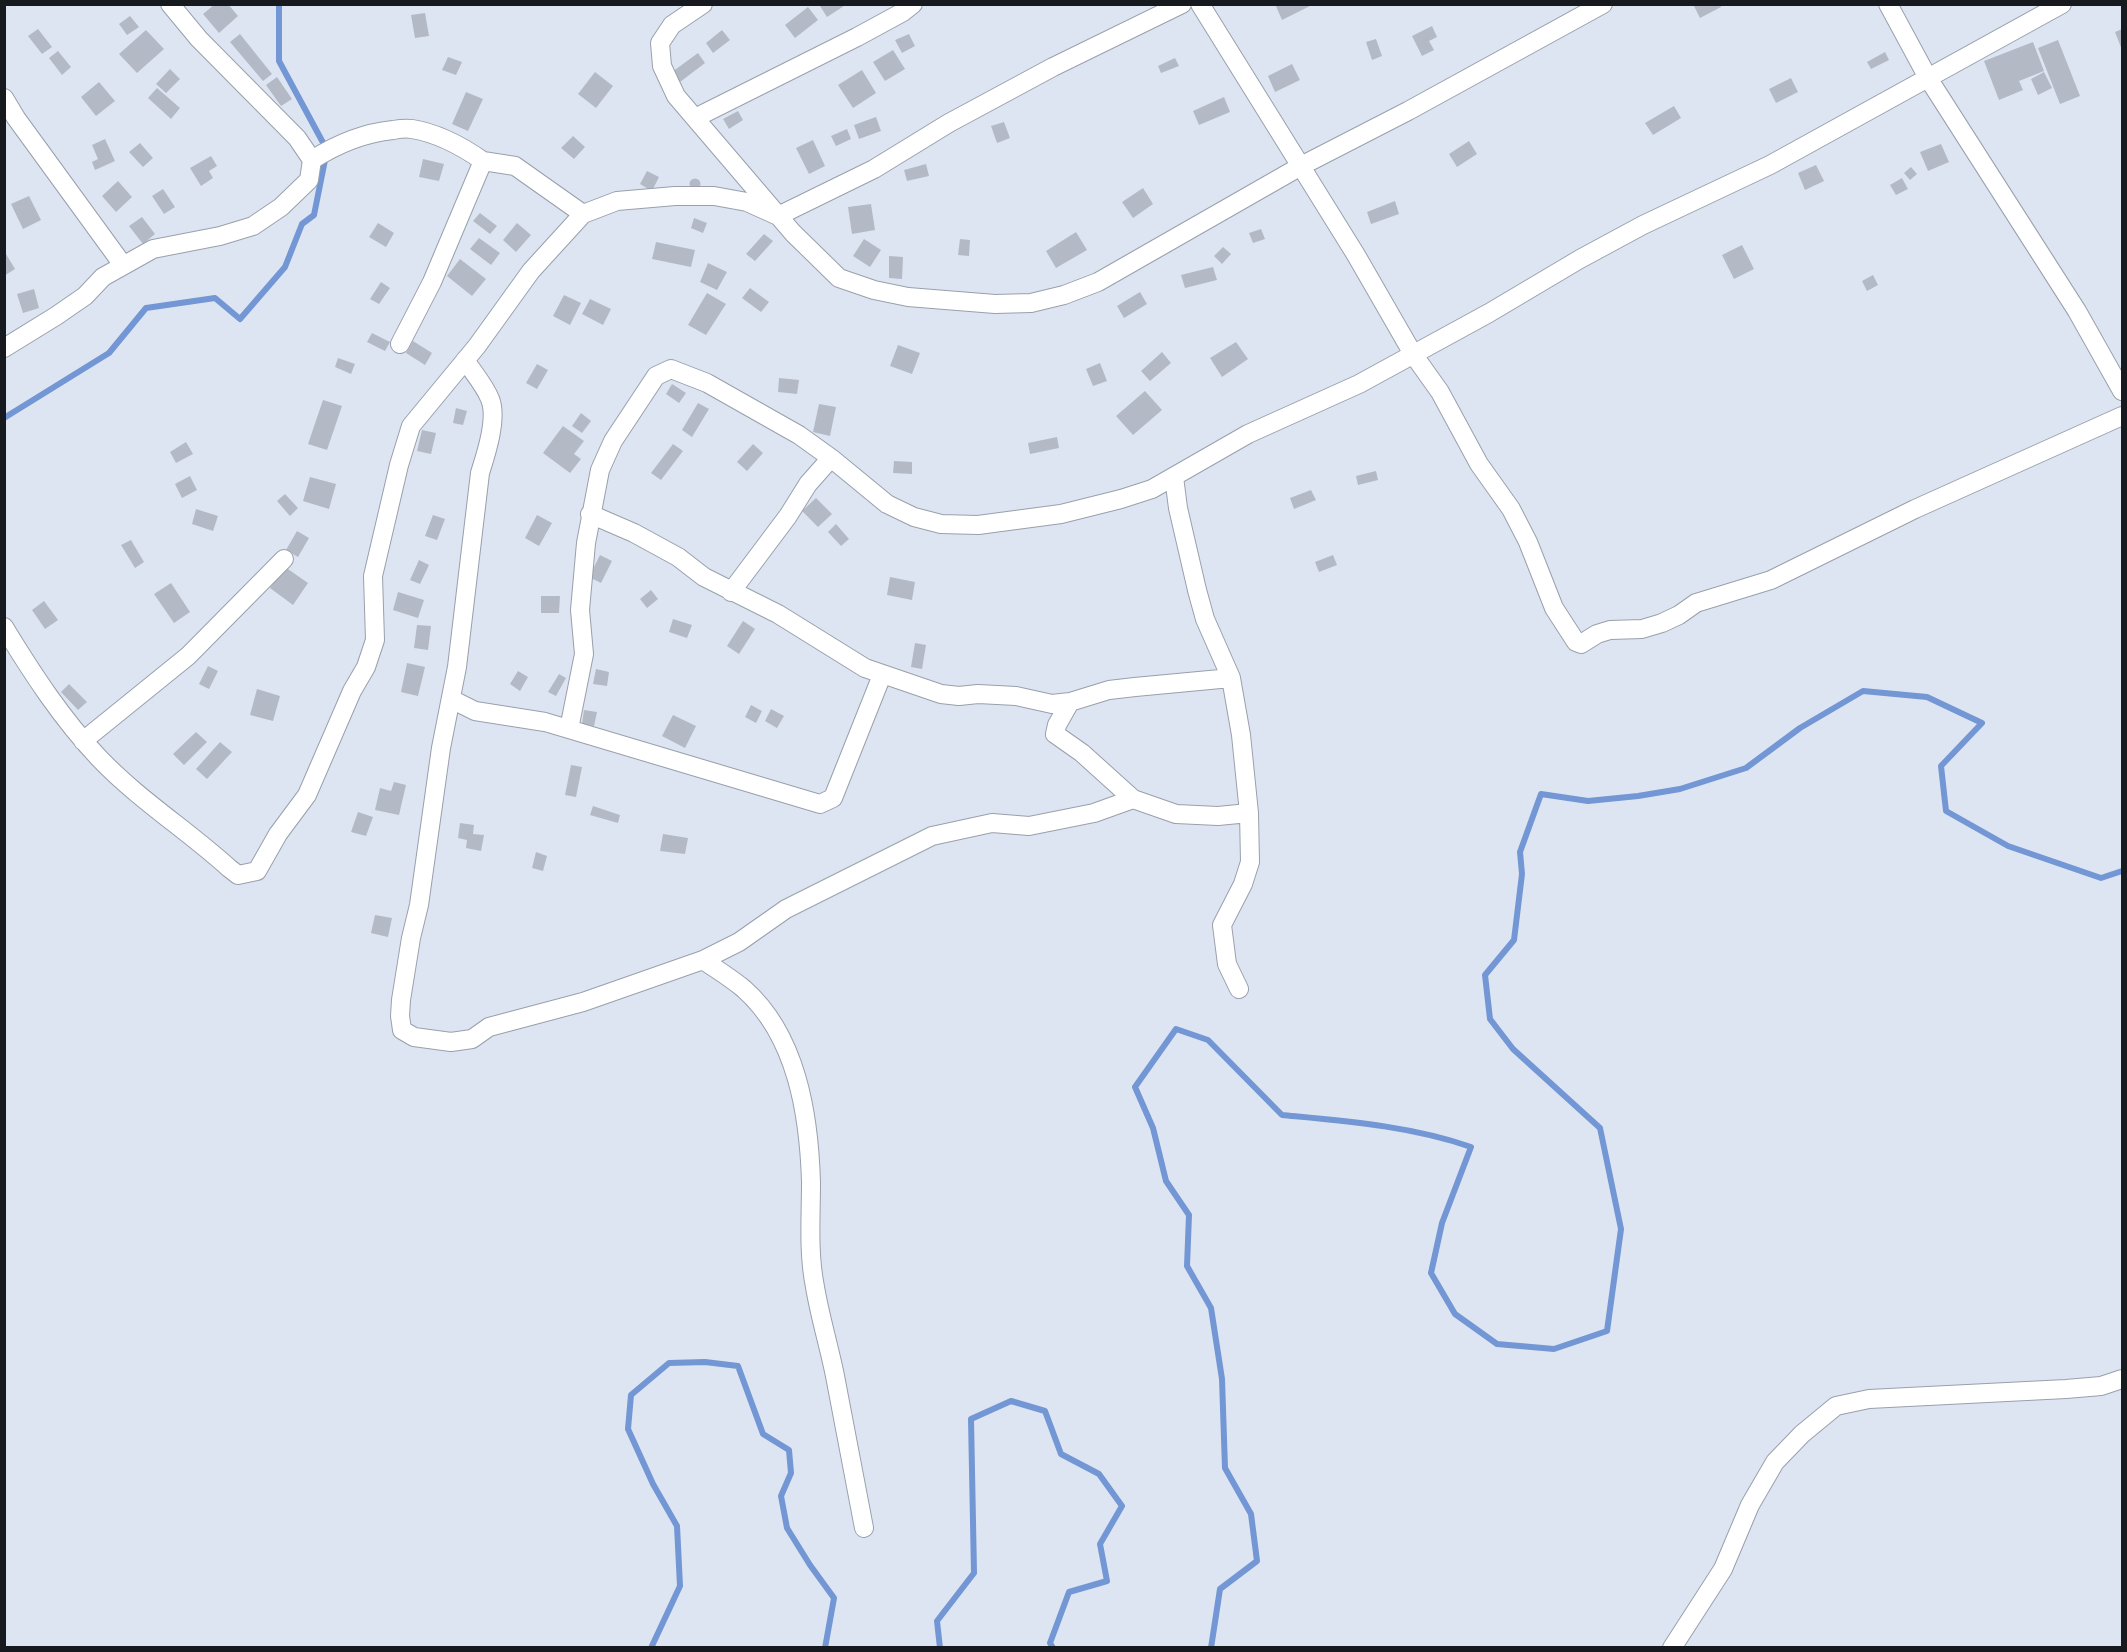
<!DOCTYPE html>
<style>
body{margin:0}
#map{position:relative;width:2127px;height:1652px;overflow:hidden;background:#dee5f2;font-family:"Fira Sans",sans-serif}
canvas{display:block}
.frame{position:absolute;inset:0;border:6px solid #16191d;pointer-events:none}
</style>
<div id="map">
<canvas width="2127" height="1652"></canvas>
<div class="frame"></div>
</div>
<script>
const ctx = document.querySelector('canvas').getContext('2d');
ctx.lineJoin = 'round';
function stroke(path, color, width, dash) {
  ctx.strokeStyle = color;
  ctx.lineWidth = width;
  ctx.lineCap = dash ? 'butt' : 'round';
  ctx.setLineDash(dash || []);
  ctx.stroke(path);
}
function fillPath(path, color) {
  ctx.fillStyle = color;
  ctx.fill(path, 'evenodd');
}
stroke(new Path2D(`
 M4,418L109,353L146,308L215,298L240,319L285,267L302,224L314,215L327,150L279,61V4
 M651,1648L680,1586L677,1526L653,1484L628,1429L631,1395L669,1363L705,1362L738,1366L763,1434L789,1450L791,1473L781,1496L787,1528L810,1565L834,1598L825,1648
 M940,1648L937,1621L974,1573L971,1419L1011,1401L1045,1411L1061,1454L1099,1474L1122,1506L1100,1544L1107,1581L1069,1592L1050,1643L1053,1648
 M1211,1648L1220,1589L1257,1561L1251,1514L1225,1468L1222,1379L1211,1308L1187,1266L1189,1215L1166,1181L1153,1128L1135,1087L1176,1029L1208,1040L1282,1115C1345,1121 1411,1126 1471,1147L1442,1223L1431,1273L1455,1314L1497,1344L1554,1349L1607,1331L1621,1229L1600,1128L1513,1049L1490,1019L1485,975L1514,940L1522,874L1520,852L1541,794L1588,801L1638,796L1680,789L1746,768L1800,728L1863,691L1927,697L1982,723L1941,766L1946,811L2008,846L2101,878L2122,871`), '#7396d4', 6);
fillPath(new Path2D(`
 M215,4H228L238,16L219,33L203,14Z
 M822,4H843L844,6L827,17L820,6Z
 M1275,4H1314L1282,20Z
 M1693,4H1720L1721,7L1700,18Z
 M808,7L818,20L795,38L785,25Z
 M425,13L429,36L415,38L411,15Z
 M130,16L139,27L127,35L119,24Z
 M1432,26L1437,37L1429,41L1434,50L1422,56L1412,36Z
 M38,29L52,47L42,54L28,36Z
 M2122,29V50L2115,32Z
 M146,30L164,49L137,73L119,54Z
 M722,30L730,40L713,53L706,43Z
 M240,34L272,74L263,81L230,42Z
 M909,34L915,46L902,53L895,40Z
 M1376,39L1382,56L1372,60L1366,42Z
 M2058,40L2080,96L2060,104L2038,48Z
 M2033,42L2044,71L2019,81L2023,90L1999,100L1984,61Z
 M893,50L905,69L885,81L873,62Z
 M58,51L71,67L62,75L49,58Z
 M1885,52L1889,60L1871,69L1867,62Z
 M698,53L705,63L680,82L672,72Z
 M448,57L462,62L456,75L442,70Z
 M1175,58L1179,66L1161,73L1158,66Z
 M1292,64L1300,80L1275,92L1268,76Z
 M170,69L180,79L166,93L156,84Z
 M862,70L876,93L853,108L838,85Z
 M595,72L613,86L596,108L578,94Z
 M2044,72L2052,88L2038,95L2031,79Z
 M277,77L292,99L281,106L266,85Z
 M1791,78L1798,92L1776,103L1769,89Z
 M99,82L115,101L96,116L81,97Z
 M157,88L180,108L171,119L148,98Z
 M466,92L483,99L468,131L452,124Z
 M1224,97L1230,112L1199,125L1193,111Z
 M1674,106L1681,118L1653,135L1645,123Z
 M738,111L743,120L729,129L723,119Z
 M876,117L881,131L859,139L854,125Z
 M1004,122L1010,138L997,143L991,126Z
 M847,129L851,139L836,146L831,136Z
 M573,136L585,147L574,159L561,148Z
 M105,139L115,161L95,170L92,162L98,159L92,145Z
 M813,140L825,166L809,174L796,148Z
 M1469,141L1477,154L1457,167L1449,154Z
 M140,143L153,158L143,167L129,152Z
 M1941,144L1949,162L1928,171L1920,152Z
 M211,156L217,166L209,171L213,178L201,186L190,168Z
 M423,159L444,164L439,181L419,177Z
 M926,164L929,176L907,181L904,170Z
 M1816,165L1824,181L1805,190L1798,173Z
 M1911,167L1917,174L1910,180L1904,173Z
 M647,171L659,177L652,191L640,184Z
 M1902,178L1908,189L1896,195L1890,185Z
 M689.5 184a5.5 5.5 0 1 1 11 0a5.5 5.5 0 1 1-11 0Z
 M118,181L132,197L116,212L102,196Z
 M1143,188L1153,204L1133,218L1122,202Z
 M163,189L175,207L164,214L152,196Z
 M29,196L41,220L23,229L11,204Z
 M1395,201L1399,214L1371,224L1367,212Z
 M871,204L875,230L852,234L848,207Z
 M480,213L497,226L490,234L473,221Z
 M142,217L155,234L143,244L129,226Z
 M694,218L707,223L703,233L691,228Z
 M378,223L394,233L386,247L369,237Z
 M517,223L531,235L516,252L503,240Z
 M1261,229L1265,239L1253,243L1249,233Z
 M1076,232L1087,250L1056,268L1046,251Z
 M764,234L773,241L755,261L746,254Z
 M479,238L500,253L491,265L470,249Z
 M864,239L881,250L870,267L853,256Z
 M960,239L970,240L969,256L958,255Z
 M656,242L695,250L691,267L652,259Z
 M1742,245L1754,269L1734,279L1722,255Z
 M1223,247L1231,254L1222,264L1214,256Z
 M6,254L15,269L4,276V255Z
 M889,256L903,257L902,279L889,278Z
 M460,259L486,279L472,296L447,276Z
 M708,263L727,272L717,290L700,282Z
 M1213,267L1217,280L1185,288L1181,275Z
 M1873,275L1878,285L1867,291L1862,281Z
 M381,282L390,288L379,304L370,299Z
 M750,288L769,302L761,312L742,298Z
 M34,289L39,308L23,313L17,294Z
 M1140,292L1147,304L1124,318L1117,306Z
 M707,293L726,304L706,335L688,325Z
 M564,295L581,303L570,325L553,316Z
 M590,299L611,309L603,325L582,314Z
 M372,333L390,342L385,351L367,342Z
 M413,341L432,353L425,365L406,353Z
 M1236,342L1248,359L1222,377L1210,358Z
 M898,345L920,353L912,374L890,366Z
 M1162,352L1171,363L1150,381L1141,371Z
 M338,358L355,364L351,374L335,367Z
 M1100,363L1107,381L1093,386L1086,369Z
 M537,364L548,370L537,389L526,383Z
 M779,378L799,380L797,394L778,392Z
 M672,384L686,393L679,403L666,394Z
 M1145,391L1162,410L1133,435L1116,416Z
 M323,400L342,406L327,450L308,444Z
 M698,403L709,409L692,437L682,430Z
 M819,404L836,407L830,436L813,432Z
 M456,408L467,411L463,425L453,423Z
 M581,413L591,421L582,433L572,426Z
 M563,426L584,441L574,454L581,459L570,473L543,453Z
 M422,430L436,433L431,454L417,451Z
 M1057,437L1059,448L1030,454L1028,443Z
 M186,442L193,454L176,463L170,452Z
 M673,444L683,451L661,480L651,473Z
 M753,444L763,453L747,471L737,462Z
 M894,461L912,462V474L893,473Z
 M1376,471L1378,480L1358,485L1356,476Z
 M190,476L197,490L182,498L175,484Z
 M310,477L336,484L329,509L303,501Z
 M1311,490L1316,500L1294,509L1290,498Z
 M285,494L298,508L290,516L277,501Z
 M816,498L832,514L818,527L802,511Z
 M196,509L218,516L213,531L192,524Z
 M433,515L445,519L437,540L425,536Z
 M537,515L552,523L539,546L525,538Z
 M836,524L849,539L841,546L828,532Z
 M297,531L309,538L298,557L286,550Z
 M131,540L144,562L135,568L121,545Z
 M600,555L612,561L601,583L589,577Z
 M1333,555L1337,565L1319,572L1315,562Z
 M419,560L429,565L420,584L410,580Z
 M285,567L308,583L293,605L270,588Z
 M890,577L915,582L912,600L887,595Z
 M171,583L190,612L174,623L154,594Z
 M651,590L658,599L647,608L640,599Z
 M398,592L424,600L418,618L393,610Z
 M541,596H560L559,613H541Z
 M44,601L58,620L45,629L32,610Z
 M673,619L692,625L687,638L669,632Z
 M743,621L755,629L739,654L727,646Z
 M417,625L431,626L428,650L414,648Z
 M915,643L926,645L922,669L911,667Z
 M407,663L425,667L418,696L401,692Z
 M208,666L218,671L209,689L199,684Z
 M596,669L609,672L607,686L593,684Z
 M518,671L528,677L520,691L510,684Z
 M559,674L566,678L556,696L548,692Z
 M69,684L87,702L78,710L61,692Z
 M257,689L280,696L273,721L250,715Z
 M751,705L762,711L756,723L745,717Z
 M771,709L784,716L777,728L765,721Z
 M584,710L597,712L594,726L582,724Z
 M673,715L696,726L685,748L662,736Z
 M196,732L207,742L184,765L173,754Z
 M220,742L232,752L207,779L196,769Z
 M571,765L582,767L576,797L565,795Z
 M394,782L406,785L399,815L375,810L380,788L391,791Z
 M593,806L620,815L618,823L590,815Z
 M358,812L373,817L366,836L351,832Z
 M460,823L474,825L473,834L484,835L481,851L466,848L467,840L458,838Z
 M663,834L688,838L685,854L660,851Z
 M536,852L547,856L543,871L532,868Z
 M375,915L392,918L388,937L371,933Z`), '#b3bac6');
const street = new Path2D(`
 M703,4L672,25L660,43L662,66L676,96L793,233L839,278L874,290L908,297L995,304L1031,303L1064,295L1098,282L1301,166L1408,111L1603,4
 M1200,4L1356,255L1413,354L1440,392L1479,464L1511,509L1528,542L1554,608L1576,642L1581,644L1597,634L1610,630L1642,629L1662,623L1679,615L1696,603L1771,580L1915,509L2122,416
 M1888,4L1928,78L2077,311L2122,391
 M4,98L16,118L123,265
 M695,118L857,37L903,12L913,4
 M312,160C337,144 363,133 393,130C399,129 406,128 412,129C437,133 463,147 483,161
 M400,344L432,282L483,161L515,166L583,214
 M4,348L56,316L85,296L103,277L153,249L220,236L253,226L281,207L309,180L312,160L297,138L199,39L170,4
 M465,360C473,372 485,386 490,399C498,418 486,454 480,473L457,667L441,748L419,905L411,938L401,1000L400,1016L402,1030L414,1037L451,1042L472,1039L489,1027L583,1002L703,960L739,942L786,909L932,836L992,823L1029,826L1094,813L1133,799
 M1174,477L1178,508L1197,590L1205,619L1231,678L1241,735L1249,813L1250,862L1243,884L1222,925L1227,964L1239,989
 M590,514L634,533L678,557L704,577L778,614L865,668L941,694L959,696L978,694L1016,696L1052,704L1070,702L1109,690L1135,687L1231,678
 M731,592L788,516L808,484L831,458
 M4,627C32,673 62,719 99,758C138,799 187,830 229,868L238,875L257,871L278,834L307,795L352,691L366,667L375,640L373,576L399,465L411,426L477,346L531,271L583,214L617,201L675,196H714L747,202L778,216L874,169L949,123L1053,67L1182,4
 M451,699L475,711L545,722L820,804L833,798L882,675
 M1070,702L1057,725L1055,734L1082,753L1133,799L1176,814L1218,816L1249,813
 M569,729L584,654L580,610L586,543L600,470L613,441L656,376L671,369L707,383L799,435L831,458L887,504L914,517L941,524L978,525L1061,514L1121,499L1152,489L1248,434L1359,384L1489,313L1580,259L1643,225L1770,165L2062,4
 M83,741L188,656L284,559
 M703,960C716,969 731,978 744,989C797,1036 809,1115 811,1182C811,1217 808,1252 815,1287C820,1317 829,1346 835,1376C845,1426 854,1477 864,1528
 M1672,1648L1723,1569L1750,1505L1775,1462L1802,1434L1836,1406L1869,1399L2066,1389L2101,1386L2122,1379`);
stroke(street, '#99a0ac', 20);
stroke(street, '#fff', 18);
</script>
